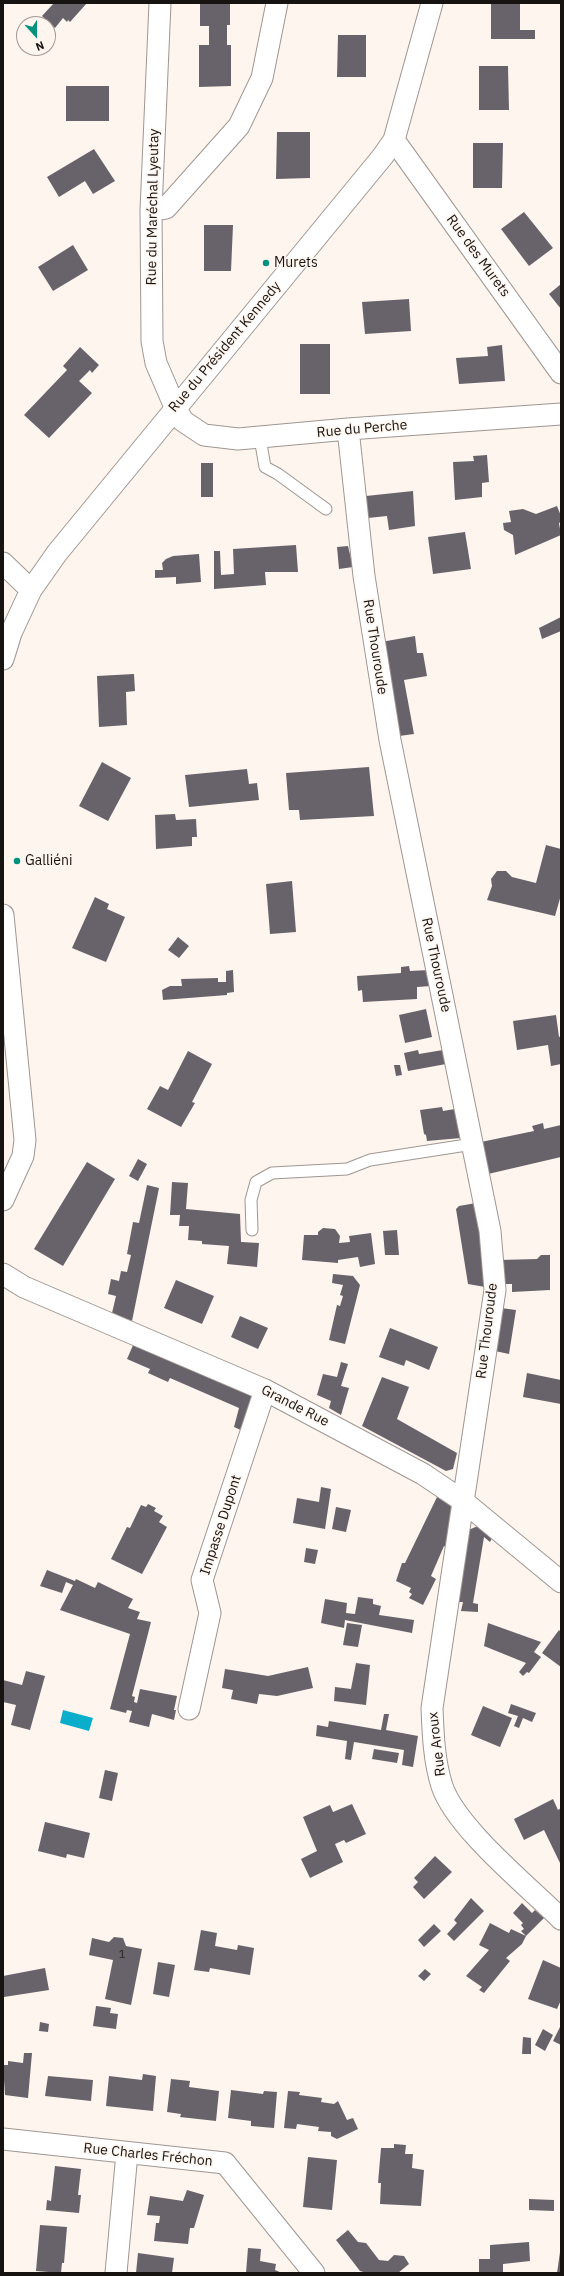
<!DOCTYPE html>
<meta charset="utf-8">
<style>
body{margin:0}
#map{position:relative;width:564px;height:2276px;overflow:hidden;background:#fef5ef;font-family:"IBM Plex Sans",sans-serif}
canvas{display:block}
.frame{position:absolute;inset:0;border:4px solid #161311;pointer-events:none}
.north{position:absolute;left:16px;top:16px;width:40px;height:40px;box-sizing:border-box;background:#fef5ef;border:1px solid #a19b96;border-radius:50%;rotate:159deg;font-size:11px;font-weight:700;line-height:16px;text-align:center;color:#161311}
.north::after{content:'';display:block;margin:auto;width:14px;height:18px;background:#01927f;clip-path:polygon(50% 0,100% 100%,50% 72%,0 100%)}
</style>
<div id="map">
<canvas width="564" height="2276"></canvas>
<div class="frame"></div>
<div class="north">N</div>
</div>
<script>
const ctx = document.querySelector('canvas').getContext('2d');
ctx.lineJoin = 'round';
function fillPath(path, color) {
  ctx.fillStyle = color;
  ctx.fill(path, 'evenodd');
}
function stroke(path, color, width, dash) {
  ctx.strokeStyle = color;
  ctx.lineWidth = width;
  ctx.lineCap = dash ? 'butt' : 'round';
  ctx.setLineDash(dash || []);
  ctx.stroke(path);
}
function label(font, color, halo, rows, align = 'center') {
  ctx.font = font + ' "IBM Plex Sans",sans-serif';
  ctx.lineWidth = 3;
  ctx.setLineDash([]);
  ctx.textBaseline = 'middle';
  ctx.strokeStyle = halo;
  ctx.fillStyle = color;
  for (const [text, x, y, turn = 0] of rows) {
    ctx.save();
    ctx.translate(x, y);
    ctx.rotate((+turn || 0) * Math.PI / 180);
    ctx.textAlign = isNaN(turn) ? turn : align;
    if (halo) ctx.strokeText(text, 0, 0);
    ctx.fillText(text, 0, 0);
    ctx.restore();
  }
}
fillPath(new Path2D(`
 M63,1710L93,1718L89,1731L60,1723Z`), '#0aaeca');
fillPath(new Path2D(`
 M54,3H87L70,22L68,20L67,22L63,18L55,28L42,16Z
 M200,3H230V25H227V45H231V86L199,87V45H209V26H200Z
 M491,3H520V30H535V39H491Z
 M338,35H366V77H337Z
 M479,66H508L509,110H479Z
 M66,86H109V121H66Z
 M277,132H310V178L276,179Z
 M473,143H503L502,188H473Z
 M94,149L115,181L93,194L85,181L59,197L47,177Z
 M524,212L553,248L529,266L501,229Z
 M204,225H233L231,271H204Z
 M73,245L88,270L53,291L38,267Z
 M561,284V309L549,294Z
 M409,299L411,331L365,334L362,302Z
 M300,344H330V394H300Z
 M502,345L505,381L459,384L456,358L488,356L487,347Z
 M80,347L99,365L92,373L90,370L79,381L92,393L49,438L24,415L67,370L63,366Z
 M487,455L489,482L482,483V497L455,500L453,462L474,461L473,456Z
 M201,463H213V497H201Z
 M413,491L415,526L389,530L387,516L368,518L366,496Z
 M557,506L561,516V522L559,523L561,535L515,555L513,535L504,530L503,523L511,522L509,511L523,509L536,514Z
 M465,532L471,569L433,574L428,537Z
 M296,545L298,572H265L266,585L214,589V551H220L221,575L234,574L233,549Z
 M348,546L353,567L339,569L337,547Z
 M199,554L201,582L176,584V577L155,578V570H163L162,563L166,559L173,556Z
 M561,617V631L542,639L539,628Z
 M415,636L417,653H423L427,676L404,680L414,734L399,736L381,642Z
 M134,674L135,691L126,692L127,725L99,727L97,676Z
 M102,762L131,778L108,821L79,806Z
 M369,767L374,816L300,820L299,810H289L286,773Z
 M247,769L249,784L257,783L259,800L189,807L185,775Z
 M175,814L176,820L196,819L197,837H192V846L156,849L155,815Z
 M546,845L561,849V895L555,916L487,900L492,886L491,879L497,871H506L512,877L536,883Z
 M292,881L296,932L270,934L266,884Z
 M95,897L109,904L107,909L125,917L106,962L72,948Z
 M178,937L189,946L179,958L168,950Z
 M409,966L410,971L429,970L431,986L417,987V999L363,1002L362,990L358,991L357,976L401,973V967Z
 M233,970L234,992L227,993V995L163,1000L162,990L170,986H182L181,979L218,978V982H226V971Z
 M426,1009L432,1037L405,1043L399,1015Z
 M556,1015L559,1037L561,1036V1064L551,1066L548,1045L517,1050L513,1021Z
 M418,1050L419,1054L443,1050L446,1064L408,1071L404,1053Z
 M188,1051L212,1064L192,1102L195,1103L181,1127L147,1109L160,1086L168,1090Z
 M394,1065H400L402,1075L396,1076Z
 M442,1107L443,1111L455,1109L461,1138L427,1141L426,1135L424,1134L420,1110Z
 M543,1123L544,1129L561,1125V1157L488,1174L481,1142L534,1131L532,1126Z
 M138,1159L147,1164L138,1181L129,1176Z
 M87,1162L115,1179L63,1266L34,1249Z
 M172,1182L188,1183L186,1209L240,1214L241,1242L259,1243L257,1267L227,1264L229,1246L202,1244V1241L188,1240L189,1226H179L180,1215H170Z
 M147,1185L159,1188L132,1321L112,1313L116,1296L108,1294L111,1279L119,1281L121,1271L127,1272L131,1255L127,1254L133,1222L139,1223Z
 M476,1203L482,1252L485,1287L468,1284L456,1209L459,1206Z
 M323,1228L335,1229L340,1236L339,1243L350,1242L349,1236L371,1233L375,1264L360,1267L358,1257L338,1260V1263L302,1260L304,1235H318V1232Z
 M397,1230L399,1255H385L383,1231Z
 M541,1255H550V1290L512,1292V1284H500L499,1260L537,1259Z
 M333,1274L353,1276L360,1285L345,1344L329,1340L337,1305L340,1306L343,1296L340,1295L343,1285L332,1283Z
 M176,1280L214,1296L202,1324L164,1308Z
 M501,1308L516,1310L509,1354L495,1351Z
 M240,1316L268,1328L258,1349L231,1337Z
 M390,1328L438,1347L429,1370L406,1360L404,1366L379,1357Z
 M134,1343L254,1396L243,1431L234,1427L239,1408L170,1378L168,1382L148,1373L150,1369L127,1359Z
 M341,1362L348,1364L341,1386L349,1388L341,1415L329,1408L331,1401L317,1395L323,1374L337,1377Z
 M527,1373L561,1380V1404L523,1397Z
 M382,1377L409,1387L397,1419L457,1453L453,1469L446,1471L362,1426Z
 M321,1487L331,1489L325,1529L293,1523L297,1498L319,1502Z
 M437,1497L448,1503L454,1510L450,1549L444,1546L431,1576L436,1579L423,1605L409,1598L412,1594L409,1592L411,1588L396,1581L402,1563H405Z
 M148,1504L156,1508L154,1511L163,1516L159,1522L167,1527L142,1574L111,1559L127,1527L130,1528L141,1505L146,1507Z
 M336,1507L351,1510L346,1532L332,1529Z
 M478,1526L492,1538L490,1542L484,1537L473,1603L478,1604V1612L461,1611L463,1602H455L466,1531Z
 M306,1548L318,1550L315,1564L304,1562Z
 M47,1570L75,1581L76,1579L95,1588L98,1582L133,1599L128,1608L140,1612L137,1619L151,1622L132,1696L135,1697L134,1702L137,1703L140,1689L177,1696L174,1710H176L174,1720L152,1714L149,1727L129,1722L132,1711L127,1710L126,1713L110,1709L130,1634L60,1610L73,1585L66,1582L62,1593L40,1586Z
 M358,1597L373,1599V1604L381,1606L379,1615L414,1620L412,1633L345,1620L344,1628L321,1623L325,1599L347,1603L346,1613L355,1614Z
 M347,1623L362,1625L358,1647L343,1645Z
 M488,1623L541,1642L534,1652L541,1657L529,1673L527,1672L523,1676L519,1672L526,1663L484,1646Z
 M559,1630L561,1632V1667L542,1653Z
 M356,1663L370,1665L366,1705L334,1701L335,1687L351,1689Z
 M308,1667L313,1688L277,1696L259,1694L257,1704L231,1699L233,1690L222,1688L225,1669L268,1676Z
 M26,1671L45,1676L30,1730L11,1725L16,1705L3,1702V1680L22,1685Z
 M511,1704L536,1713L532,1722L523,1718L519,1728L514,1726L518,1716L508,1713Z
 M483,1706L512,1718L500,1747L471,1735Z
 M384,1714H389L386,1730L418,1736L413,1767L402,1765L404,1750L354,1742L351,1760L345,1759L347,1741L316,1736L317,1725L328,1727L329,1721L381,1730Z
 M374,1749L399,1753L397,1763L372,1759Z
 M105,1770L118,1773L112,1801L99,1798Z
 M553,1799L558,1810L561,1808L560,1863L544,1830L524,1840L514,1819Z
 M352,1804L366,1834L346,1843L344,1840L335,1844L343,1862L310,1878L301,1859L317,1851L303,1817L330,1805L333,1812Z
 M45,1822L90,1833L84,1858L67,1854L66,1858L38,1851Z
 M435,1856L452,1872L424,1899L413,1887L418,1882L414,1878Z
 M471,1898L484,1911L454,1941L447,1934L457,1923L454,1920Z
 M522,1903L532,1913L535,1910L544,1918L526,1936L522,1944L506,1958L510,1961L484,1993L479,1990L482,1987L466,1976L489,1950L479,1945L490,1923L509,1933L511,1929L526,1936L521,1931L524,1929L521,1925L523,1923L513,1913Z
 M434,1924L441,1931L424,1947L418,1940Z
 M201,1930L217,1933L215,1946L237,1950L238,1945L254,1948L250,1975L210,1968L209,1972L194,1970Z
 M114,1937L123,1938L126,1946L142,1949L131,2005L105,1999L113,1960L89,1955L92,1938L109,1942Z
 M543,1960L561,1968V2000L557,2009L528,1999Z
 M158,1962L175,1965L169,1997L153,1994Z
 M45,1968L49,1990L4,1997L3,1976Z
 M425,1969L431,1974L424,1981L418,1976Z
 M96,2006L111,2008L110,2013L118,2014L116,2029L93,2026Z
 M40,2022L49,2024L48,2032L39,2031Z
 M561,2025V2045L553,2041Z
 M543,2029L553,2035L545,2051L535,2045Z
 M523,2037L531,2038V2054H522Z
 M24,2053H32L28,2098L5,2095L3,2065H8V2061L23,2063Z
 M143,2074L156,2076L153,2111L106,2106L109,2076L142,2080Z
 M48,2076L93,2080L91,2101L45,2096Z
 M171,2079L190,2081L189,2087L219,2091L216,2121L180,2117L181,2114L167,2112Z
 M231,2090L263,2094L264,2091L277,2092L274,2128L251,2126V2121L228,2118Z
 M288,2091L300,2092L299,2095L322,2098L321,2102L334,2104L338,2101L347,2120L353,2118L358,2129L337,2139L331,2136V2132L318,2131L319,2127L297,2124L296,2129L284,2128Z
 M394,2144L406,2145L405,2154H413L412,2168L424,2170L421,2206L380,2204L381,2183H378L381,2148H394Z
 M308,2157L337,2160L332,2210L303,2207Z
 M55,2166L81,2169L78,2195H81L79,2213L46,2210L47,2200L51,2201Z
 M187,2190L204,2195L194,2228H190L188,2244L154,2241L156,2223H159L160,2216L147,2215L150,2196L183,2201Z
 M529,2199L554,2200V2211L529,2210Z
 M40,2225L67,2227L64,2263H62L61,2273L36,2271Z
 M348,2230L358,2242L366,2243L379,2260L388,2261L394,2255L404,2256L409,2264L398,2273H367L360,2271L336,2240Z
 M529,2242L530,2261L503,2264V2273H479V2259H490V2245Z
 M248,2248L261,2249L260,2261L276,2264L275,2270L282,2273H246Z
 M560,2252L561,2273H557Z
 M138,2253L174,2258L172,2273H136Z`), '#68636a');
const service = new Path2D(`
 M260,438L265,467L278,474L326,509
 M252,1230L251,1200L256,1182L272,1173L347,1169L370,1160L473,1144`);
const minor = new Path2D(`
 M160,3L151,210L152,341L156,363L175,407L183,421L204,435L238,439L348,429L561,414
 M394,140L561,373
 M151,210L166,208L239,126L262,78L277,3
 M348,429L364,576L390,740L490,1231L495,1290L432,1708C433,1734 434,1761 442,1786C456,1828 528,1886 561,1919
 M3,563L31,590
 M3,659L11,633L31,590L57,553L383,156L394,140L432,3
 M3,915L25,1140L23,1156L3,1200
 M3,1274L24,1287L265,1390L423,1474L463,1501L561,1582
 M189,1709L210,1613L202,1580L265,1390
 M3,2139L225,2163L314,2273
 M116,2273L127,2153`);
stroke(service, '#9f9691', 13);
stroke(minor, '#9f9691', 23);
stroke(service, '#fff', 11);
stroke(minor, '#fff', 21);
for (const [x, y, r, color] of [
 [266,263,4,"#01927f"],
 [17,861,4,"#01927f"]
]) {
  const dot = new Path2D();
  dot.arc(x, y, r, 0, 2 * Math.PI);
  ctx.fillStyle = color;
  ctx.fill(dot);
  stroke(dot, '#fef5ef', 1.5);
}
label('12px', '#2a2727', null, [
 ["1",122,1955]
]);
label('14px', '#161311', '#fef5ef', [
 ["Rue du Maréchal Lyeutay",153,207,-89],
 ["Rue des Murets",478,256,54],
 ["Rue du Président Kennedy",225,347,-50],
 ["Rue du Perche",362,429,-5],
 ["Rue Thouroude",375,647,81],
 ["Rue Thouroude",436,965,78],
 ["Rue Thouroude",487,1331,-83],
 ["Grande Rue",295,1406,27],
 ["Impasse Dupont",221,1525,-72],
 ["Rue Aroux",437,1744,-97],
 ["Rue Charles Fréchon",148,2155,6]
]);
label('14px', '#161311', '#fef5ef', [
 ["Murets",274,263],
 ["Galliéni",25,861]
], 'left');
</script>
